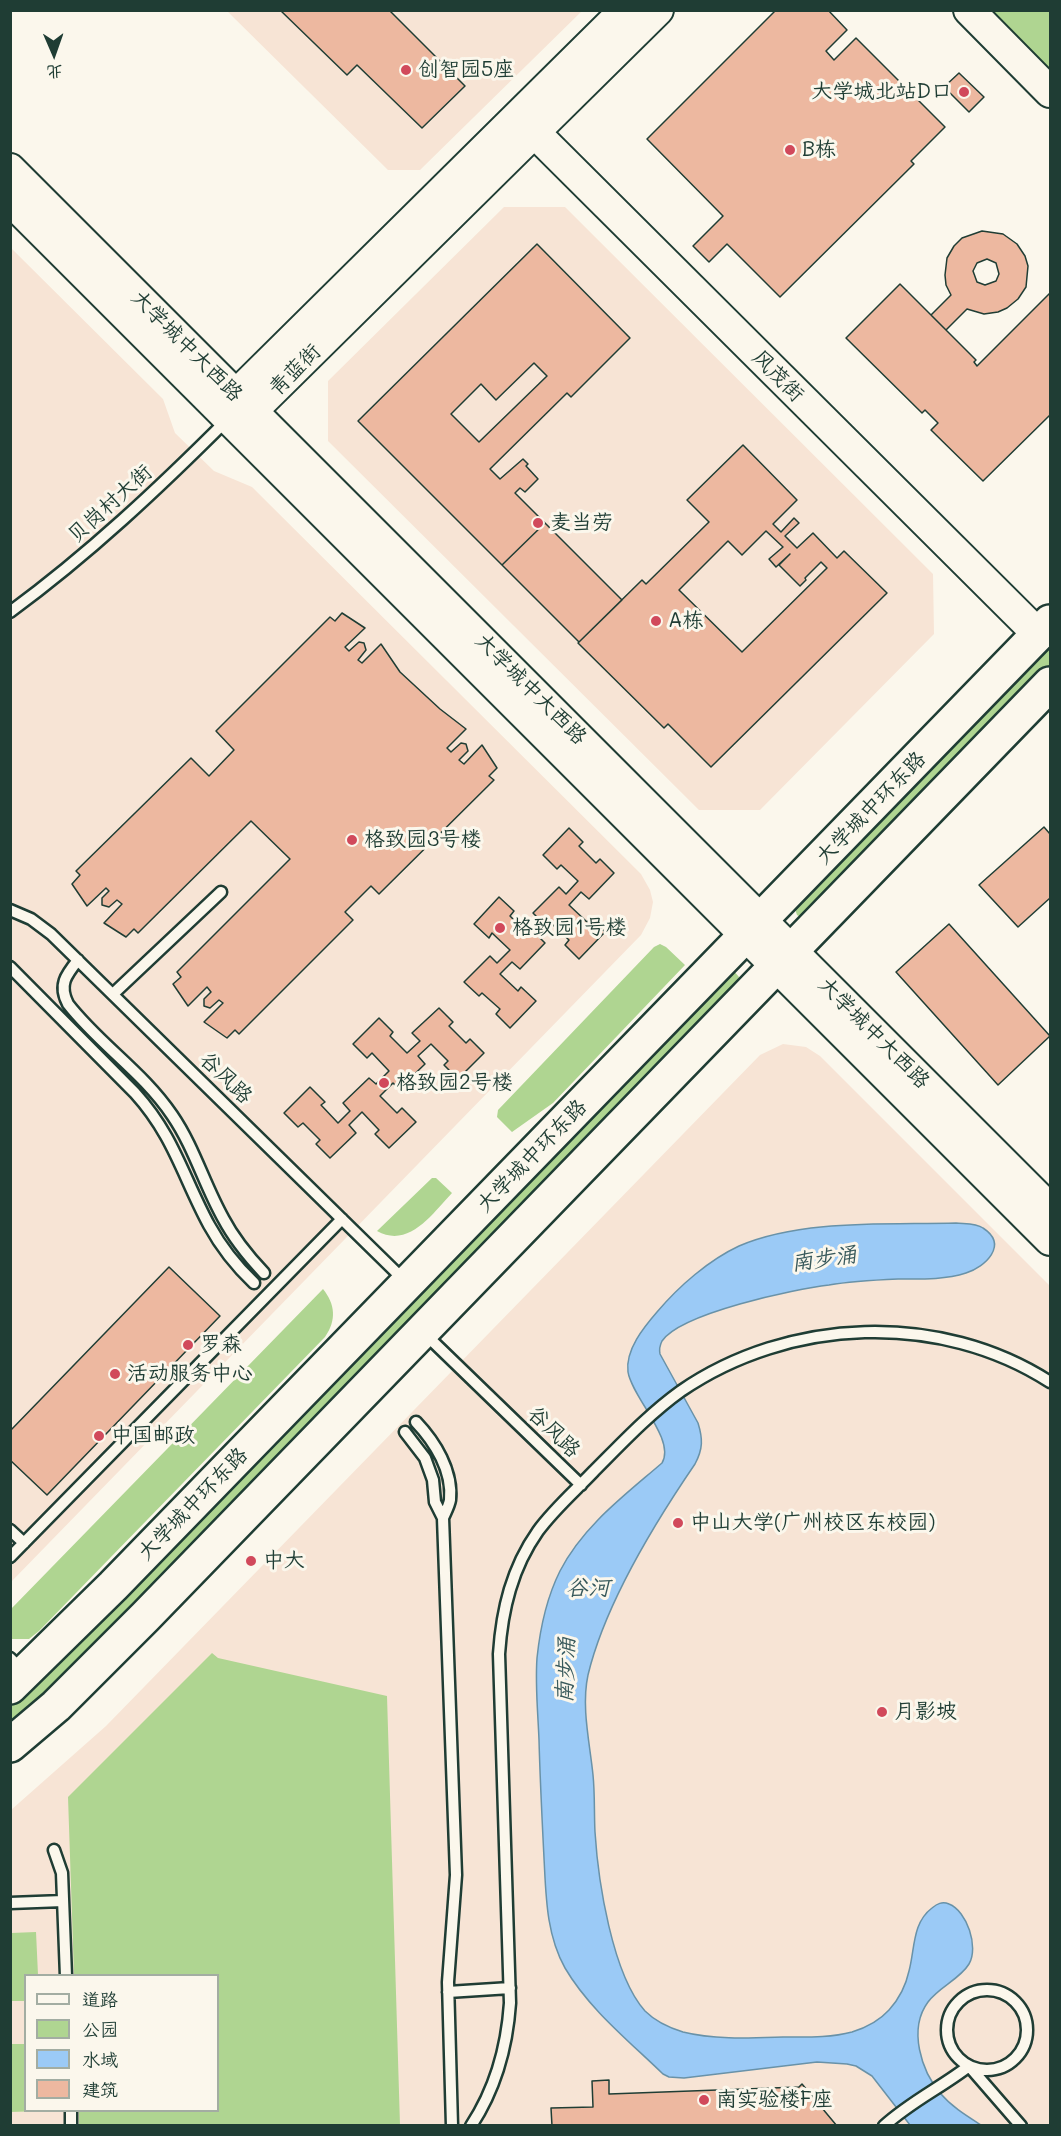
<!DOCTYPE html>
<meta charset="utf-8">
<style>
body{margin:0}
#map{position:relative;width:1061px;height:2136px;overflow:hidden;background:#fbf7ec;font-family:Mali,"LXGW WenKai TC",sans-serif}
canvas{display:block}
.frame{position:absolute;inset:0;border:12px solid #1f3d34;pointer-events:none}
.legend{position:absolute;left:24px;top:1974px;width:195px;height:138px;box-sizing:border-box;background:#fbf7ec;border:2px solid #a3ada2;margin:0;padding:8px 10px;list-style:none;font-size:18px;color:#1f3d34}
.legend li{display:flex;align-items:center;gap:12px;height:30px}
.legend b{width:30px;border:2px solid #a3ada2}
.north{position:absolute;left:24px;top:24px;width:60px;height:60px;-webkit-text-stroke:4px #fbf7ec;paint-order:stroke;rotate:178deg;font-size:16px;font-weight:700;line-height:24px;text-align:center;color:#1f3d34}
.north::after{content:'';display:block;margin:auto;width:21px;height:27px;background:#1f3d34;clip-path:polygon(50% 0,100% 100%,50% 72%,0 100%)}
</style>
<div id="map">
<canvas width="1061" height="2136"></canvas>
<div class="frame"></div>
<ul class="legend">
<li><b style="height:8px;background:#fbf7ec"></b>道路</li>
<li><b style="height:16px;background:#afd591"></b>公园</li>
<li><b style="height:16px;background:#9bcaf6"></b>水域</li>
<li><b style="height:16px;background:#edb8a0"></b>建筑</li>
</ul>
<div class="north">北</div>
</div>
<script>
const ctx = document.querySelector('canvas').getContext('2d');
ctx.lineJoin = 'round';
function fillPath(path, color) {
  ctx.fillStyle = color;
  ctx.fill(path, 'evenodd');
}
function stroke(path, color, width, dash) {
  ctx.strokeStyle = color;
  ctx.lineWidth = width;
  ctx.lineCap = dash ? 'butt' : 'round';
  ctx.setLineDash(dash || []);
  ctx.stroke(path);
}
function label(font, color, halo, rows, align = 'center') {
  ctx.font = font + ' Mali,"LXGW WenKai TC",sans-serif';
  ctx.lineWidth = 6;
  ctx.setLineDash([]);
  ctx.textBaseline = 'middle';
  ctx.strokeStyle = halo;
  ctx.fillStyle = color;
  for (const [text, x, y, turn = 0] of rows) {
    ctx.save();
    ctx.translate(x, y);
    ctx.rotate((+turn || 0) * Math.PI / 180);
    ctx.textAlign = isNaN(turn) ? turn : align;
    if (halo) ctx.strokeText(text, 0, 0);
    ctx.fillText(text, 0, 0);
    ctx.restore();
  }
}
fillPath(new Path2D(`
 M227,11H582L420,170H388Z
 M504,207H565L933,574L934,634L760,810H699L328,441V381Z
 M10,247L163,399L175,433L214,471L252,487L641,874L650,890L653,902L650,918L641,935L11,1582Z
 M783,1044L806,1047L820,1056L1050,1286V2125L11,2126V1810L106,1726L760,1055ZM26,1976H218V2110H26Z`), '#f7e4d5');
fillPath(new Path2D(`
 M987,11H1050V73Z
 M1050,638V666L807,915L802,918L797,915L795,909L798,904L934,765L985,706Z
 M660,944L666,947L685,965L553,1103L512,1132L497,1117L498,1110L654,947Z
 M733,970L739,977L737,982L616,1106L555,1179L130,1615L11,1729L10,1702Z
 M432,1178H436L452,1193C433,1213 409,1249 377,1231Z
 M323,1289C335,1304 337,1320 325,1337L39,1631L29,1639H11V1609Z
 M212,1653L218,1658L387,1696L400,2125H79V2111L218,2110V1976L74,1975L68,1797Z
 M36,1932L38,1975L26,1976L25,2001H11V1933Z
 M11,2044H25L26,2110L42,2111L11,2112Z`), '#afd591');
const water = new Path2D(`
 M956,1223C965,1224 976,1223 983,1228C1009,1245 985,1267 966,1273C944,1280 920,1279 898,1279C875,1280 852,1281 829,1285C795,1289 681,1313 662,1341C660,1345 659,1349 660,1354L698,1423C703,1439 703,1449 695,1464C654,1524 605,1604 588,1675C581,1707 590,1744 593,1775C595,1794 594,1813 595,1832C598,1880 612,1974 645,2011C655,2021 670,2028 683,2032C715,2040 751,2038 783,2037C806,2037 830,2038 852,2032C865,2028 880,2020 889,2010C899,1999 906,1985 909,1971C915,1949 912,1923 932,1908C937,1904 942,1901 949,1904C967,1911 979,1947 969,1964C960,1979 939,1987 928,2002C908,2029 921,2071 941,2094C952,2107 967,2116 981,2125H910L872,2076L856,2066L847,2064L817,2062L684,2078L669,2077L663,2074C629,2041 589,2009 565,1968C546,1934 546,1895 544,1858C542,1818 540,1779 539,1740C538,1713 535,1685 537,1658C540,1629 547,1597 560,1571C583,1526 625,1495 662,1463C676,1440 632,1397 628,1372C625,1350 644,1327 657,1312C679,1286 709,1260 739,1246C802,1219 888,1225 956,1223Z`);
fillPath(water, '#9bcaf6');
stroke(water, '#6992a8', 1.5);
const building = new Path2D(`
 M280,10H389L465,86L422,128L357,65L347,75Z
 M776,10H828L847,30L826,51L834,60L856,38L945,127L911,161L914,164L780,297L727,244L709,262L693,246L723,216L647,139Z
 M959,73L984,97L969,112L944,87Z
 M982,231L1003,234L1017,244L1025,256L1028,266L1026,287L1018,299L1007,308L998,312L984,314L967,309L946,330L931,315L951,295L946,285L945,275L947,258L954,246L962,238ZM987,259L996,263L999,274L996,281L985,285L977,282L973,271L977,263Z
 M537,244L630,338L571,397L567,393L490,469L500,479L523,459L528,464L526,466L538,479L525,492L520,488L515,493L545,523L502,565L358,421ZM534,363L547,376L479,442L451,414L481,384L496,400Z
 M900,284L976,360L974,362L977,366L1050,293V415L983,481L931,430L938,423L925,410L922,413L846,338Z
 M743,445L797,500L773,524L781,532L794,518L799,523L785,536L797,548L813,533L837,558L844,551L887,593L711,767L668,724L664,728L578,643L642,580L646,584L709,522L687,500ZM766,531L783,547L769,559L776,567L790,554L779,565L800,586L806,580L805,578L821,562L827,568L742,652L679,590L728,541L742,555Z
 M545,523L622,600L579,642L502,565Z
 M342,613L365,628L345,647L349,651L359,642L364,643L366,650L358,660L362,663L381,644L400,672L440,709L466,729L447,748L451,752L461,743L466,744L468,751L459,760L464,764L482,745L497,768L489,776L494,780L379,894L371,886L345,912L353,920L239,1034L235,1030L227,1038L204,1022L223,1003L219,1000L210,1008L204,1006V999L211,992L207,987L188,1006L173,984L181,977L177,972L290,859L251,821L138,933L134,929L126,937L104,923L122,904L117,900L109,907L102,905V898L109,891L106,888L87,906L72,884L80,875L76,871L191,758L209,776L234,750L216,731L330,617L335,621Z
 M1044,827L1050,834V898L1018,927L979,885Z
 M569,828L583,842L579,846L596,863L600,859L614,873L589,899L581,892L569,905L587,922L590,919L605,932L579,959L565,945L569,940L551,923L538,936L545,943L520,969L512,962L500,974L518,991L521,987L536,1001L510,1028L496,1014L500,1009L482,993L479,996L464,982L490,956L497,963L510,950L492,933L489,938L474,924L499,897L514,911L510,916L527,933L539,919L533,913L559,887L566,894L578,881L561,865L557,869L543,855Z
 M949,924L1050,1036L998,1085L896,972Z
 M439,1008L453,1022L449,1026L466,1043L470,1039L484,1053L458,1079L444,1065L448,1061L431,1044L418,1056L425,1064L399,1089L393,1083L380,1096L397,1113L402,1108L416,1122L389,1148L375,1134L379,1130L362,1112L349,1125L356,1133L330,1158L316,1144L320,1140L303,1123L298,1127L284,1113L310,1087L325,1102L321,1105L338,1123L350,1111L343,1103L369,1078L376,1084L389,1071L372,1053L367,1058L353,1044L379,1018L393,1032L390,1036L407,1053L420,1041L412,1033Z
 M169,1267L220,1316L47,1495L10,1460V1431Z
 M609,2080V2094L799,2087L802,2084L837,2126H552L551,2108L593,2107L592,2081Z`);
fillPath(building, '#edb8a0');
stroke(building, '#1f3d34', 1.5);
const lane = new Path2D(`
 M10,612C89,554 159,488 228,419
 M10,910L31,919L51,934L405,1281
 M78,960C66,975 58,985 68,1004C99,1044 143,1072 172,1115C194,1147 204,1184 223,1218C234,1239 248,1256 264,1273
 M10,967L135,1093C174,1136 183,1177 209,1225C221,1247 236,1266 254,1283
 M113,994L221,892
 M424,1333L581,1485
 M416,1422C435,1442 453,1471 450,1500C449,1506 445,1513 443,1518L456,1875L448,1982L452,2126
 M405,1432L425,1458L433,1480L435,1502L443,1518
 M10,1530L24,1543
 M10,1557L342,1219
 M10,1658L23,1671
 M54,1850L62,1873L66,1976
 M10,1903L63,1901
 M947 2030a40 40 0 1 1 80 0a40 40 0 1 1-80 0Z
 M448,1992L510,1988
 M71,2110V2126
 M471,2126C496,2088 507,2048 510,2003L499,1654C502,1609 512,1568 538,1531C554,1509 576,1490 594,1471C622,1443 649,1414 681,1391C789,1317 940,1311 1050,1382
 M884,2126C910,2102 942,2087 969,2066L1021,2126`);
const secondary = new Path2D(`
 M969,10L1050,92
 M518,116L1039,635
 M10,169L1050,1209
 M10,200L1050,1240
 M230,414L236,395L625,10
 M235,417L252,411L658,10`);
const primary = new Path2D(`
 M10,1687L113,1586L1050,622
 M10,1745L56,1706L145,1617L1050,684`);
stroke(lane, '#1f3d34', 15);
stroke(secondary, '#1f3d34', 34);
stroke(primary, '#1f3d34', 38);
stroke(lane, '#fbf7ec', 10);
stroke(secondary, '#fbf7ec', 30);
stroke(primary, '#fbf7ec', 33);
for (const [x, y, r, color] of [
 [406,70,6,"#d1495b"],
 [964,92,6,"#d1495b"],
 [790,150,6,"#d1495b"],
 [538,523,6,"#d1495b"],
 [656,621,6,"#d1495b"],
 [352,840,6,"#d1495b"],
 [500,928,6,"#d1495b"],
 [384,1083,6,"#d1495b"],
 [188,1345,6,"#d1495b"],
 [115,1374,6,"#d1495b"],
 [99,1436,6,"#d1495b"],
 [678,1523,6,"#d1495b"],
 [251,1561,6,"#d1495b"],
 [882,1712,6,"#d1495b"],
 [704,2100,6,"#d1495b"]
]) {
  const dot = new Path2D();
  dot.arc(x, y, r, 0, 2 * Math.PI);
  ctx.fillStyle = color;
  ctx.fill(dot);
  stroke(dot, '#fbf7ec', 2);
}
label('21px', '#1f3d34', '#fbf7ec', [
 ["创智园5座",418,70],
 ["大学城北站D口",952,92,"right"],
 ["B栋",802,150],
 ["麦当劳",550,523],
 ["A栋",668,621],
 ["格致园3号楼",364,840],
 ["格致园1号楼",512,928],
 ["格致园2号楼",396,1083],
 ["罗森",200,1345],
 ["活动服务中心",127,1374],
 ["中国邮政",111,1436],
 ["中山大学(广州校区东校园)",690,1523],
 ["中大",263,1561],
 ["月影坡",894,1712],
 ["南实验楼F座",716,2100]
], 'left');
label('21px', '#1f3d34', '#fbf7ec', [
 ["大学城中大西路",187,346,45],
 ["青蓝街",295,370,-45],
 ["风茂街",778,376,45],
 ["贝岗村大街",110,504,-42],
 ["大学城中大西路",531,689,45],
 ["大学城中环东路",871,808,-46],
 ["大学城中大西路",874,1033,45],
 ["谷风路",226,1078,44],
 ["大学城中环东路",532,1156,-46],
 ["谷风路",554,1432,44],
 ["大学城中环东路",193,1504,-46]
]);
label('italic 22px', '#38595b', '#fbf7ec', [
 ["南步涌",824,1259,-8],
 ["谷河",588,1588],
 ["南步涌",566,1670,-88]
]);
</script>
